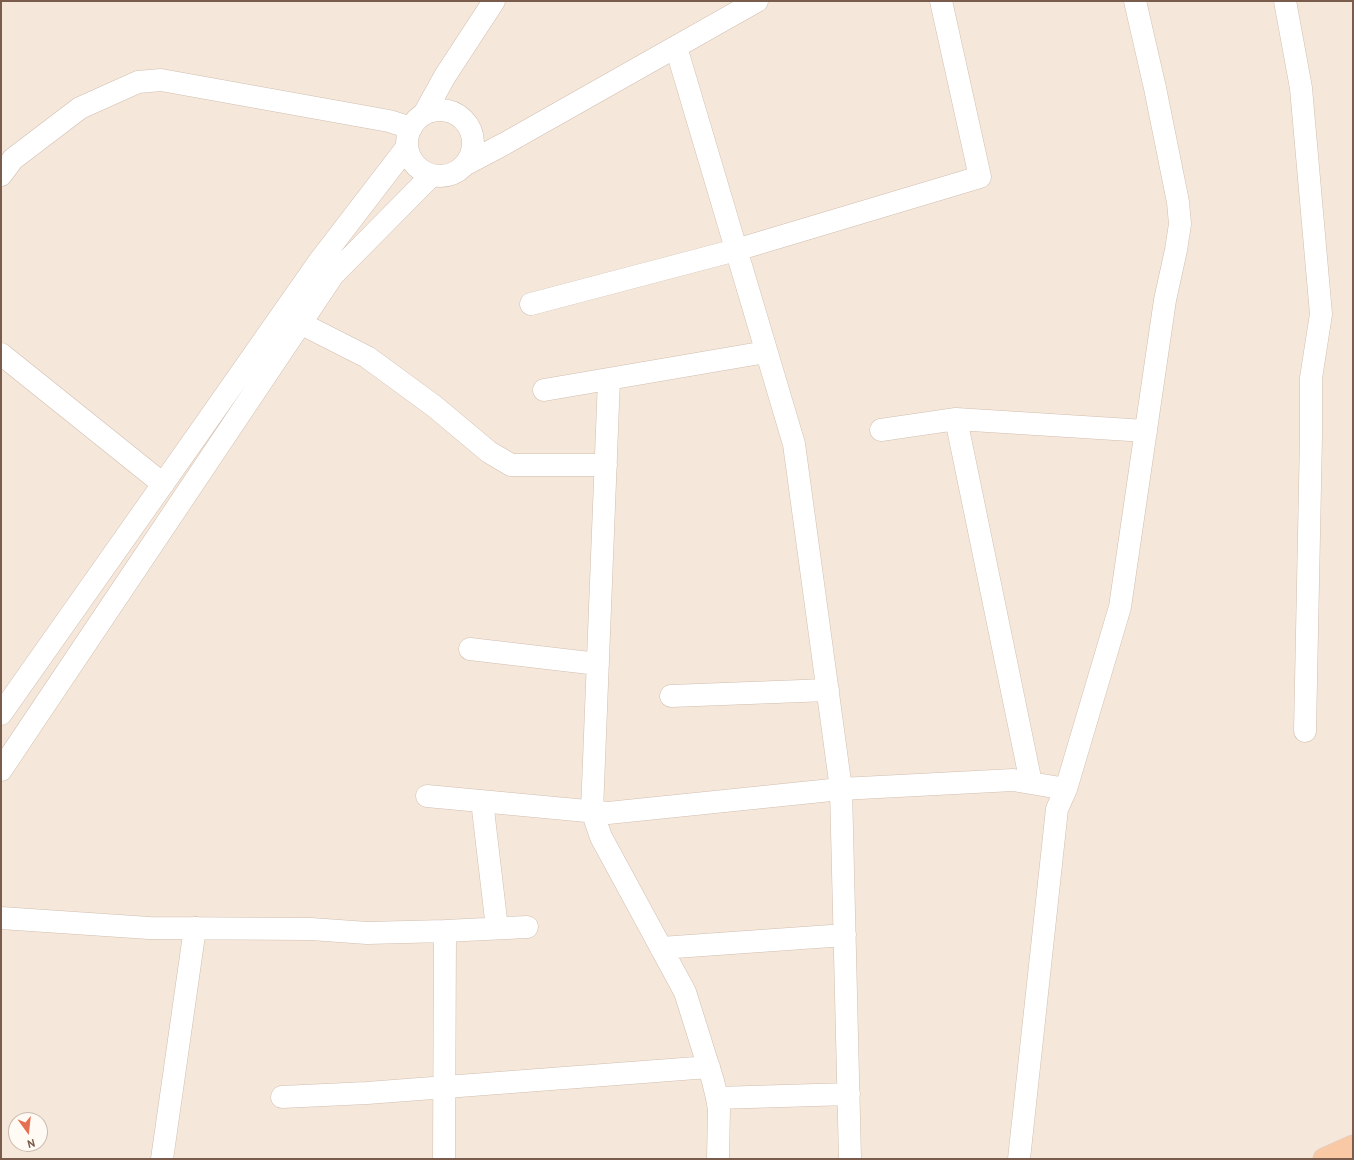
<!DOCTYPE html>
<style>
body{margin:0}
#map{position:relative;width:1354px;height:1160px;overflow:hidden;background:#fdf6ec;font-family:Overpass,sans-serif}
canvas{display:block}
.frame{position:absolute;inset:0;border:2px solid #7a5c4d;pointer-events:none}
.north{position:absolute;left:8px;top:1112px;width:40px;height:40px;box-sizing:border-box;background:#fffaf3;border:1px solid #cabbb1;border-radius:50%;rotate:165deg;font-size:11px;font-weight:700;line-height:16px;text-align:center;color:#7a5c4d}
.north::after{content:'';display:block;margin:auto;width:14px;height:18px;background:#e76f51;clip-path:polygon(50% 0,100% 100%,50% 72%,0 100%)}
</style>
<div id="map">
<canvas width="1354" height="1160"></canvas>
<div class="frame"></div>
<div class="north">N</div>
</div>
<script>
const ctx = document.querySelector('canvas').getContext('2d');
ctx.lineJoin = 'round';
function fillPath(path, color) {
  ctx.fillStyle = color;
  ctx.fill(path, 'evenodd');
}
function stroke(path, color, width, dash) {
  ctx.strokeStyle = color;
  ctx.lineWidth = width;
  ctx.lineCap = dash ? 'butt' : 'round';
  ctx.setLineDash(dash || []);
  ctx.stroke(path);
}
fillPath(new Path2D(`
 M1,1H1353V1159H1ZM16,1120H40V1144H16Z`), '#f5e8da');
const minor = new Path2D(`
 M1285,1L1301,88L1321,314L1311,378V436L1305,731
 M676,47L794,444L841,789L850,1159
 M1,175L13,159L80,108L138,82L161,80L389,121L411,128
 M531,304L736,250L980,177L941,1
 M300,323L367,357L434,406L489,452L511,465H606
 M1,354L163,484
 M609,379L592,811L601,837L685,992L713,1081L717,1098L719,1109L718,1159
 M544,390L766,352
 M956,419L1031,783
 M881,430L956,419L1146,431
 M470,649L598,664
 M671,696L828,690
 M427,796L608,813L841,789L1013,780L1066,789
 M482,801L497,928
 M1,918L149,928L311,929L367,933L445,931L527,927
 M661,948L845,935
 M282,1097L367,1093L709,1067
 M717,1098L849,1094
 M162,1159L195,928
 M444,1159L445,931
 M1019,1159L1057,809L1066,789L1120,607L1165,300L1176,250L1180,224L1178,202L1155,88L1135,1`);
const tertiary = new Path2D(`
 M407 143a33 33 0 1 1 66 0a33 33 0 1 1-66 0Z
 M424,114L445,76L494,1
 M468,163L504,144L757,1
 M1,714L201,430L318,263L407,147
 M1,770L333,275L432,175`);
const trunk = new Path2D(`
 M1324,1159L1353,1146`);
stroke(minor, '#d1beb0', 23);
stroke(tertiary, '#d1beb0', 23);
stroke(trunk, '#dad1cd', 23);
stroke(minor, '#fff', 22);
stroke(tertiary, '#fff', 22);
stroke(trunk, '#f9c8a4', 22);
</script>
